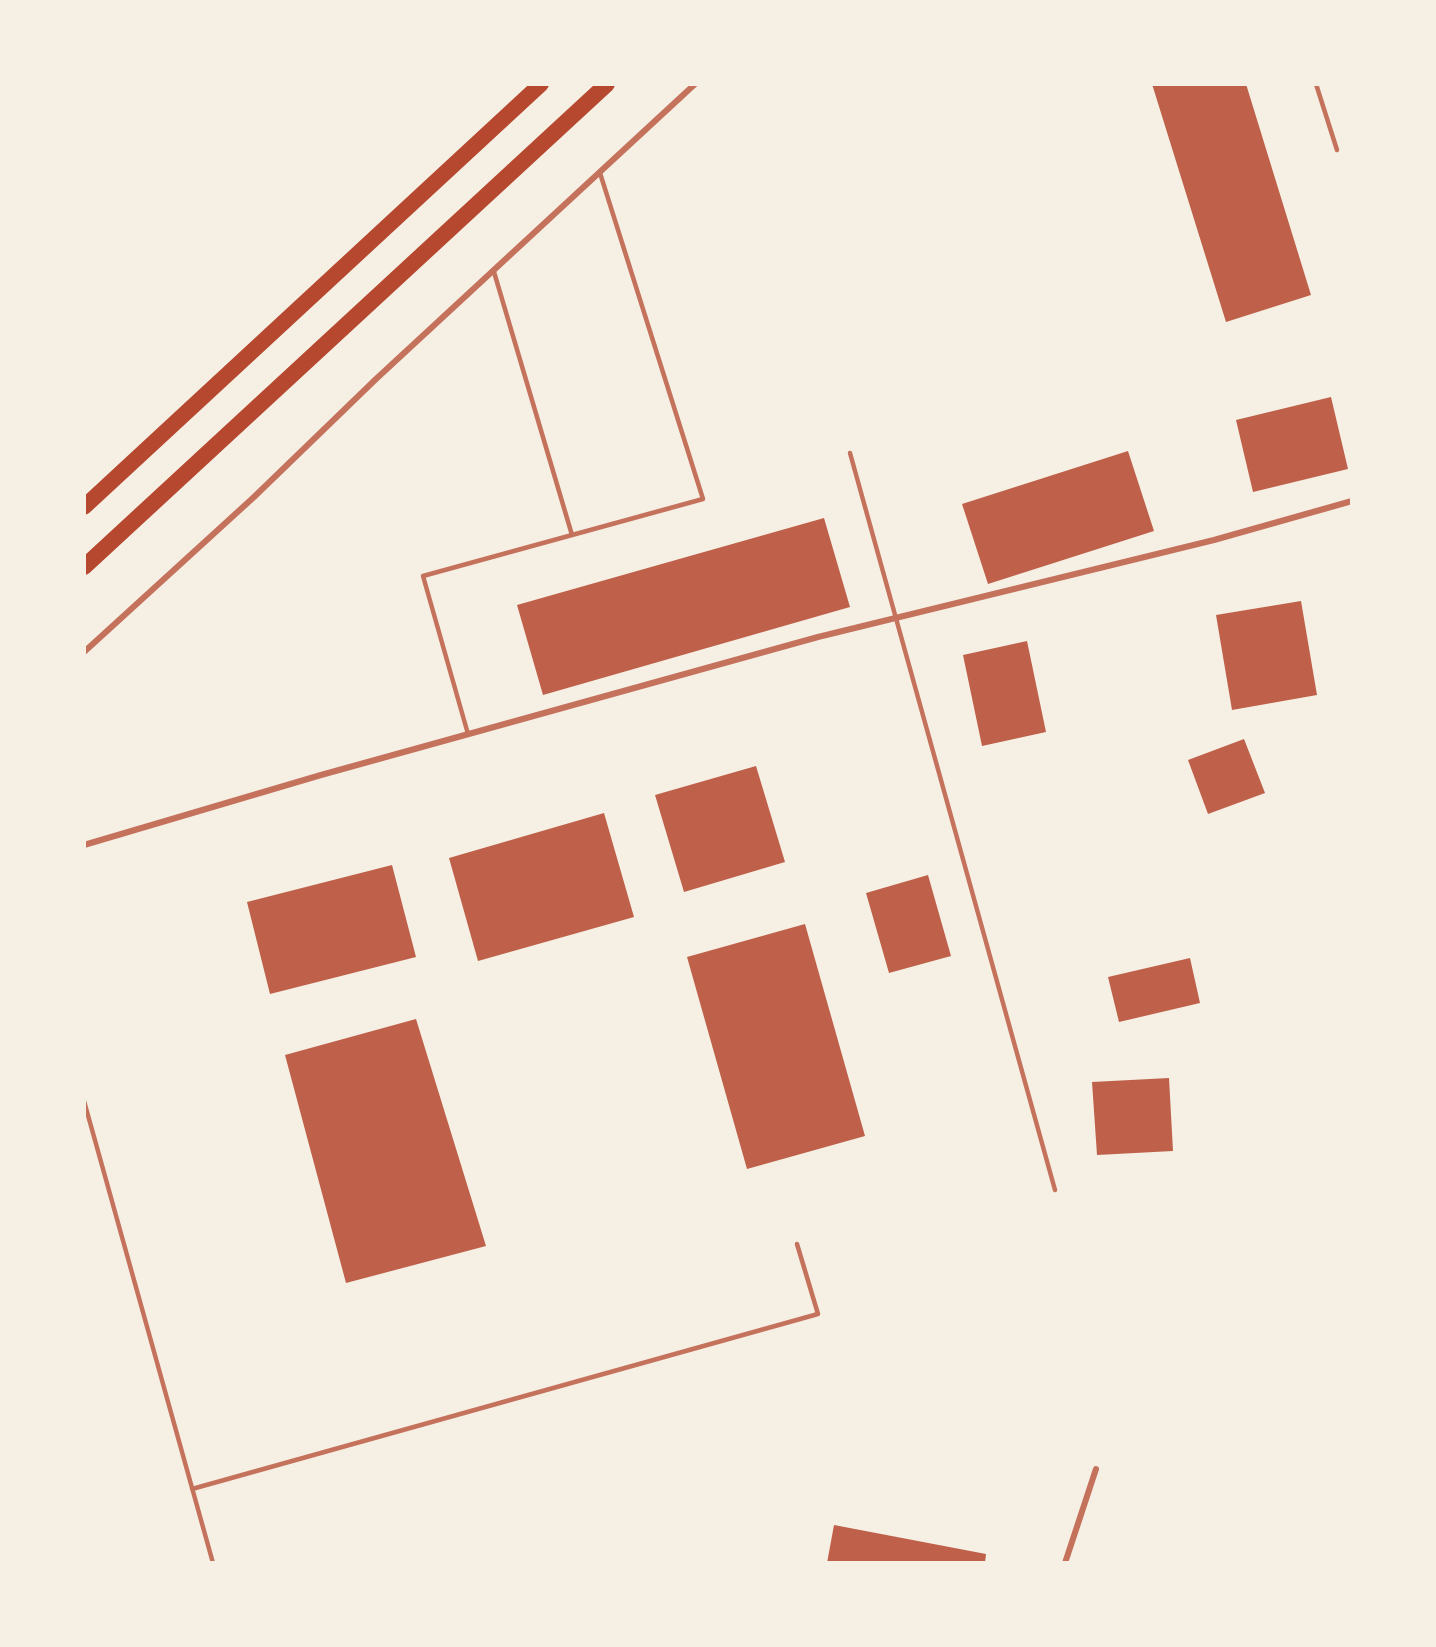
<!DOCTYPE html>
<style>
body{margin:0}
#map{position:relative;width:1436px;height:1647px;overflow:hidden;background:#f6efe4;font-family:"Work Sans",sans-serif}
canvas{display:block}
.frame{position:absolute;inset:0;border:86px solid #f6efe4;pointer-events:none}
</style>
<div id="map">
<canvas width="1436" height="1647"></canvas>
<div class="frame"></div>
</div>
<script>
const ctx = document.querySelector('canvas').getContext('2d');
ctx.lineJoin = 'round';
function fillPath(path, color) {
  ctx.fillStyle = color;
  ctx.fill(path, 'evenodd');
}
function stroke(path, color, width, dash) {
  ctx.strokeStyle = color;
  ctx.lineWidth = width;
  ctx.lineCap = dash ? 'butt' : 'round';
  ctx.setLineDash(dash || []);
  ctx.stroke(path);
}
fillPath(new Path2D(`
 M1152,84H1246L1311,295L1226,322Z
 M1331,397L1348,469L1253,492L1236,420Z
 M1128,451L1154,531L988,584L962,504Z
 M824,518L850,607L543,695L517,605Z
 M1301,601L1317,695L1232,710L1216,615Z
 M1027,641L1046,732L982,746L963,655Z
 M1244,739L1265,793L1208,814L1188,760Z
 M756,766L785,862L684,892L655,795Z
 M604,813L634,917L478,961L449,858Z
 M392,865L416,957L270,994L247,902Z
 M928,875L951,956L889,973L866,893Z
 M805,924L865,1136L747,1169L687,957Z
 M1190,958L1200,1003L1119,1022L1108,977Z
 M416,1019L486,1246L346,1283L285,1055Z
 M1169,1078L1173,1151L1097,1155L1092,1082Z
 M834,1525L986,1554L985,1563H827Z`), '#bf614a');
stroke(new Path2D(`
 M1316,84L1337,150
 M494,272L572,535
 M850,453L1055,1190
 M468,734L423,576L703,499L600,173
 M84,1101L213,1563
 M192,1489L818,1314L797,1244`), '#c5725c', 4.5);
stroke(new Path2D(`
 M84,652L254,497L376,379L695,84
 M84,845L321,775L818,637L1214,540L1352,501
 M1065,1563L1096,1469`), '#c5725c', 6);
stroke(new Path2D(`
 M84,507L541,84
 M84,567L607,84`), '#b5482f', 16);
</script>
